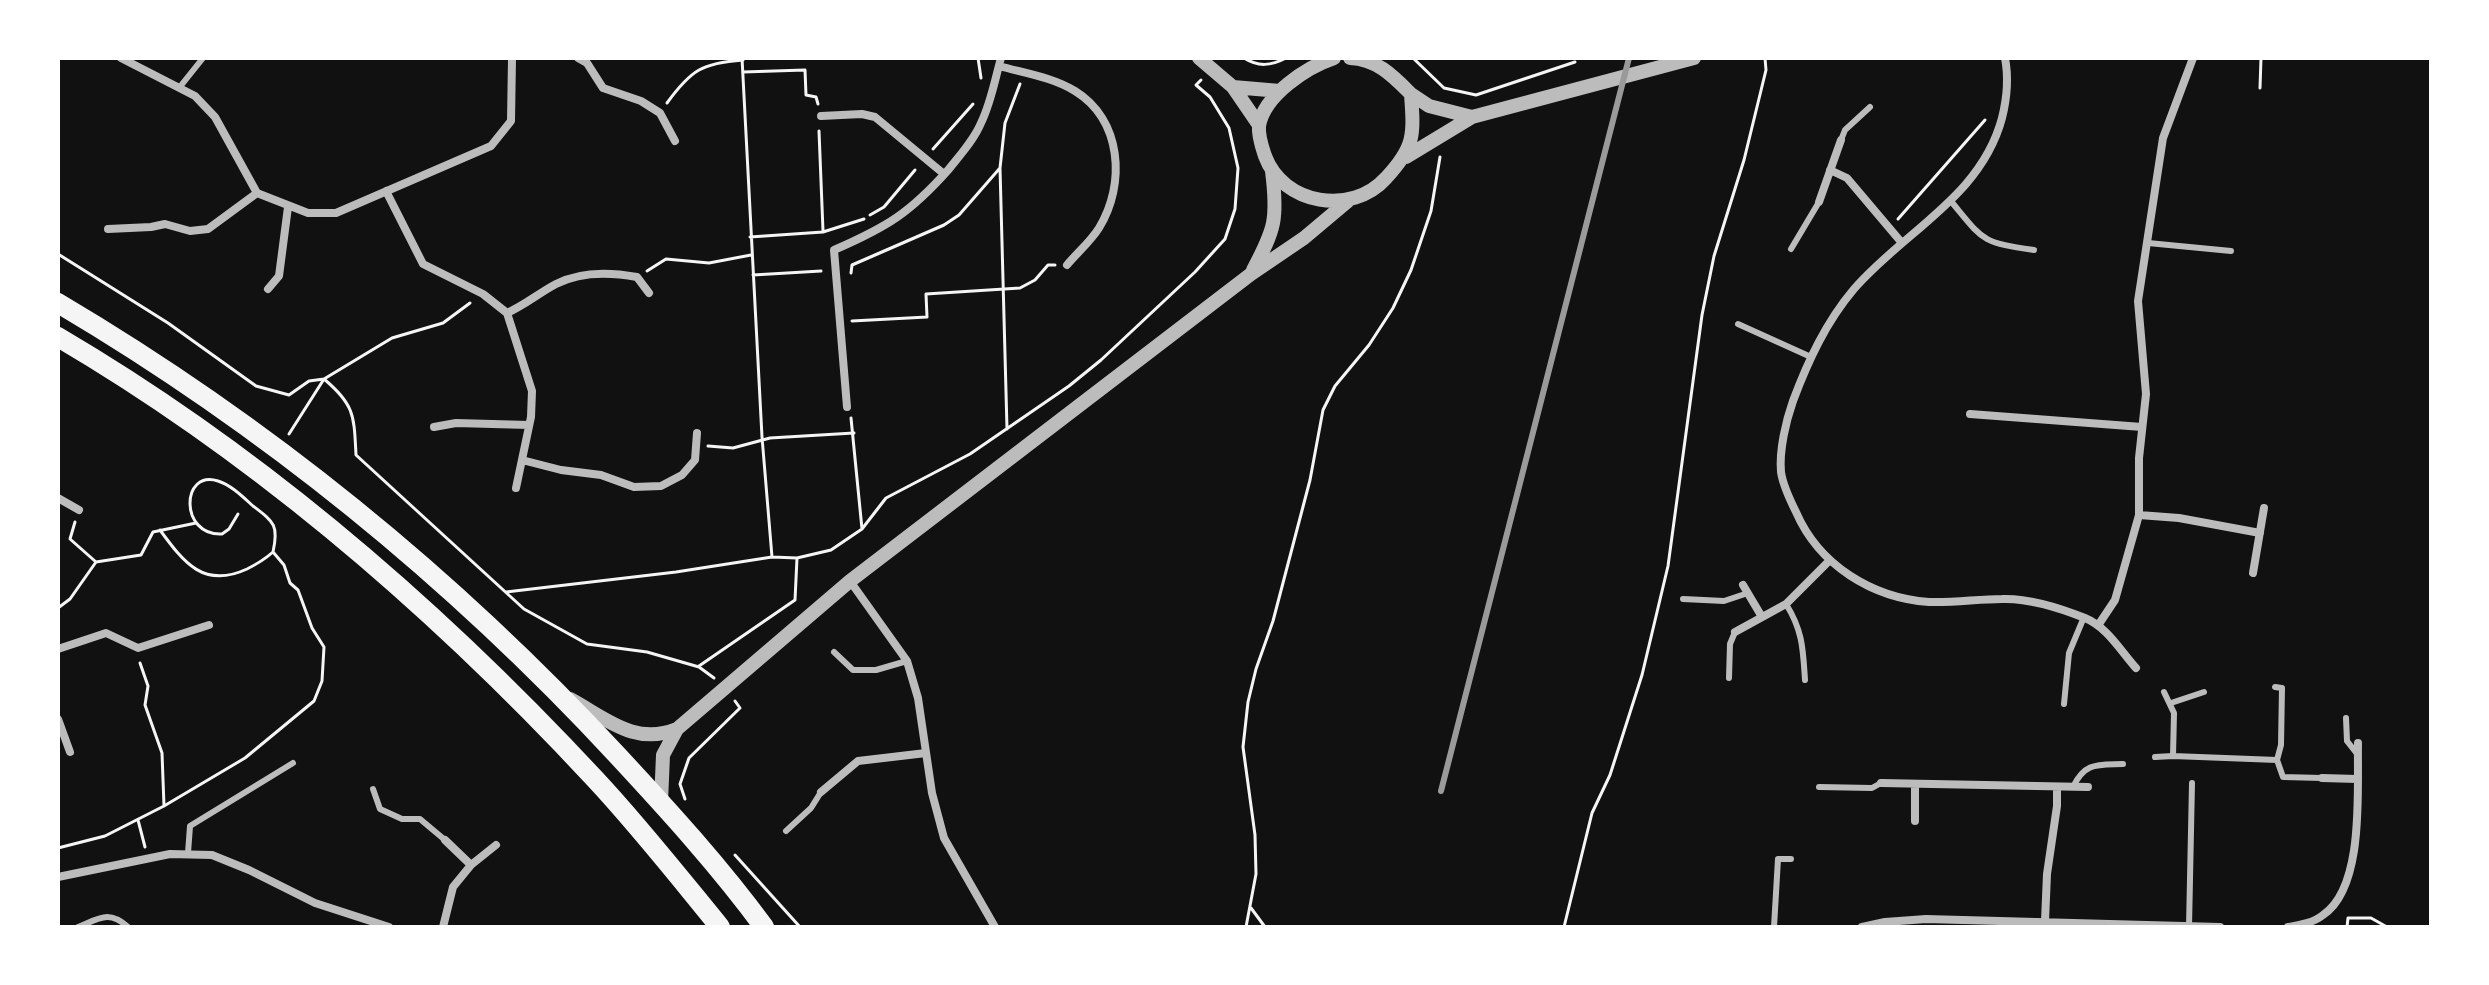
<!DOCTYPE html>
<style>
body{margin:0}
#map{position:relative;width:2489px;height:985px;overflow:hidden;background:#111;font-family:Jost,sans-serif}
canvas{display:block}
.frame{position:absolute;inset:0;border:60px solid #fff;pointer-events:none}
</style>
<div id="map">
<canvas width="2489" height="985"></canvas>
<div class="frame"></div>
</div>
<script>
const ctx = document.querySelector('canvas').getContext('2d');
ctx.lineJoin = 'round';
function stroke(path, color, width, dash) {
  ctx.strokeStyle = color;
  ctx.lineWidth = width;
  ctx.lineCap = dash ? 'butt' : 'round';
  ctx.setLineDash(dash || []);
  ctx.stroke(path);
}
stroke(new Path2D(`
 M978,58L981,78
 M1244,58C1258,67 1271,66 1286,58
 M1413,58L1444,88L1476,95L1575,62
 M743,72L805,70L806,95L816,97L818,104
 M2260,88L2261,58
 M667,103C691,70 702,63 743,60
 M819,131L823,231
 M933,149L973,104
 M870,215L884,207L915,170
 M1898,219L1985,120
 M750,237L823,232L864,219
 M58,254L168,323L256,386L289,395L309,381L324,379C355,405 354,416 356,455L524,609L587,644L647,652L699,667L714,678
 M647,271L666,259L709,263L751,255
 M851,273L852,265L944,225L959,215L1000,168
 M753,275L821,271
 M852,321L927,317L926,294L1020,288L1035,280L1048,265H1055
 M1007,429L1000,168L1005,123L1020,84
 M289,434L324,379L392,338L443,323L470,303
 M708,446L733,448L770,438L854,433
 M75,522L70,539L96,562
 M862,529L886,498L970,454L1069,386L1101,360L1195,272L1225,239L1235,209L1238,168L1229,128L1210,97L1196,85L1201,80
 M160,530C184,563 204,589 247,569C257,564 264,560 273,552
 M797,558L831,550L862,529L851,418
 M506,592L676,572L772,557
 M58,608L70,599L96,562L141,555L153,532L196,523
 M140,663L148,686L145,705L162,753L164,806
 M699,666L795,600L797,558L772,557L762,437L742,58
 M685,799L680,784L689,758L740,708L735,701
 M138,820L145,847
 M58,848L105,836L164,806L245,758L314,701L322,681L324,647L312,628L298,590L290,583L284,565L273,552C279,525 274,522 253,506C243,497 231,485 218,481C181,469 179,536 222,534L229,529L238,514
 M735,855L800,927
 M1251,908L1265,927
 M1246,927L1256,874L1255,835L1243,747L1248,702L1256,669L1273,621L1310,480L1323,410L1335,386L1369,345L1393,308L1411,270L1431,211L1440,157
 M1564,927L1592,813L1610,775L1642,675L1668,566L1702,315L1714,256L1744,160L1766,70L1765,58
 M2347,927L2348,918H2371L2387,927`), '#f5f5f5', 3);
stroke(new Path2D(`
 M179,88L203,58
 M1841,140L1845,130L1870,107
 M1950,200C1984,241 1980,242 2034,250
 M2148,243L2231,251
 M1791,249L1819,202
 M1738,324L1811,357
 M1683,599L1724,601L1748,593
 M1786,604C1803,631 1803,650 1805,680
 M834,652L853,670H876L907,661
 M1729,678L1730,644L1735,632
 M2275,687L2282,688L2281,745L2277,760
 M2164,692L2174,713L2173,756L2277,760L2283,777L2322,778
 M2171,703L2204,692
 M2064,704L2069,653L2084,617
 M2346,718L2347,741L2358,755
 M2155,757L2173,756
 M1819,787L1872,788L1881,783
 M2073,787C2085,762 2097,765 2123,764
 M373,789L380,809L402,819H420L445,840
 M786,831L811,808L821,792
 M188,853L190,826L293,763
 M78,927C100,918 109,910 128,927
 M1774,927L1778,859H1791
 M2189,927L2192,783`), '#bcbcbc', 6);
stroke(new Path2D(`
 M121,58L195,96L215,117L257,193L308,213H336L491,146L511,121L512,58
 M578,58L587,63L603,88L641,101L660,113L675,141
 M2005,58C2009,79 2007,98 2002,118C1981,197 1904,231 1854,289C1826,322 1808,361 1793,401C1786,421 1779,450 1781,472C1783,486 1790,500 1796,512C1819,565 1872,598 1929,602C1954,603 1978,599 2002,599C2028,598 2060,608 2085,618C2107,627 2120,650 2136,668
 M999,66C1024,73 1052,77 1075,91C1122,120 1126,184 1099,228C1091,241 1077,253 1067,265
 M821,116L862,114L875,117L944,174
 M1830,170L1847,178L1902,243
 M386,191L423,264L483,294L507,313C525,305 539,293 556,284C581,271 610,272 637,277L649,293
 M1819,202L1841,140
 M108,229L151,227L165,224L190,231L208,229L257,193
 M268,289L279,276L288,207
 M507,313L532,391L531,417L516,488
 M847,407L834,250C887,227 910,213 949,169C960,155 974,140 981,123C991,103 995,79 1001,58
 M1970,414L2142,427
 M434,427L456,423L529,425
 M522,460L561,470L601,475L634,487L661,486L682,475L695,460L697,433
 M58,498L79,510
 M2139,515L2179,518L2260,533
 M2253,573L2264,508
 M850,581L907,661L918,698L932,793L944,838L995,927
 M1743,585L1762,617
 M2099,624L2115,600L2139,515V458L2146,394L2138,301L2163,138L2193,58
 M1735,632L1786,604L1829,561
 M58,649L106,633L138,648L209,625
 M58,719L70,752
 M2322,778L2357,779
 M1881,783L2088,787
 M821,792L858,761L926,753
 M1915,821V784
 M445,840L471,865
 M58,877L170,854L212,855L249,870L315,903L389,927
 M2045,921L2047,874L2057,806V787
 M443,927L453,887L471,865L496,845
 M1862,927L1885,922L1926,919L2220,927
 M2288,927C2300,925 2313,923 2323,915C2365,887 2357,789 2358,743`), '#bcbcbc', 8);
stroke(new Path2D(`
 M1199,58L1233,87L1259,125
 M1334,58C1307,67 1264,95 1259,126C1258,136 1262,147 1265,156C1283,205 1352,216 1386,178C1415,147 1414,135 1411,94C1393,76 1377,59 1350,58
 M1233,87L1280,91
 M1411,94L1429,106L1472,117
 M1406,157L1472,117L1694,58
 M1253,270C1275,229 1278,219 1272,171
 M570,699C607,719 635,746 677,729L850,581L1251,274L1304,238L1348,201
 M661,802L663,755L677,729`), '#bcbcbc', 14);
stroke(new Path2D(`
 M58,303C266,426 454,579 618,756C669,811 720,867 764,927
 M58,337C259,455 436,608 595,779C639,826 679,877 720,927`), '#f5f5f5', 20);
stroke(new Path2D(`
 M1441,791L1629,58`), '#9a9a9a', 6);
</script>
